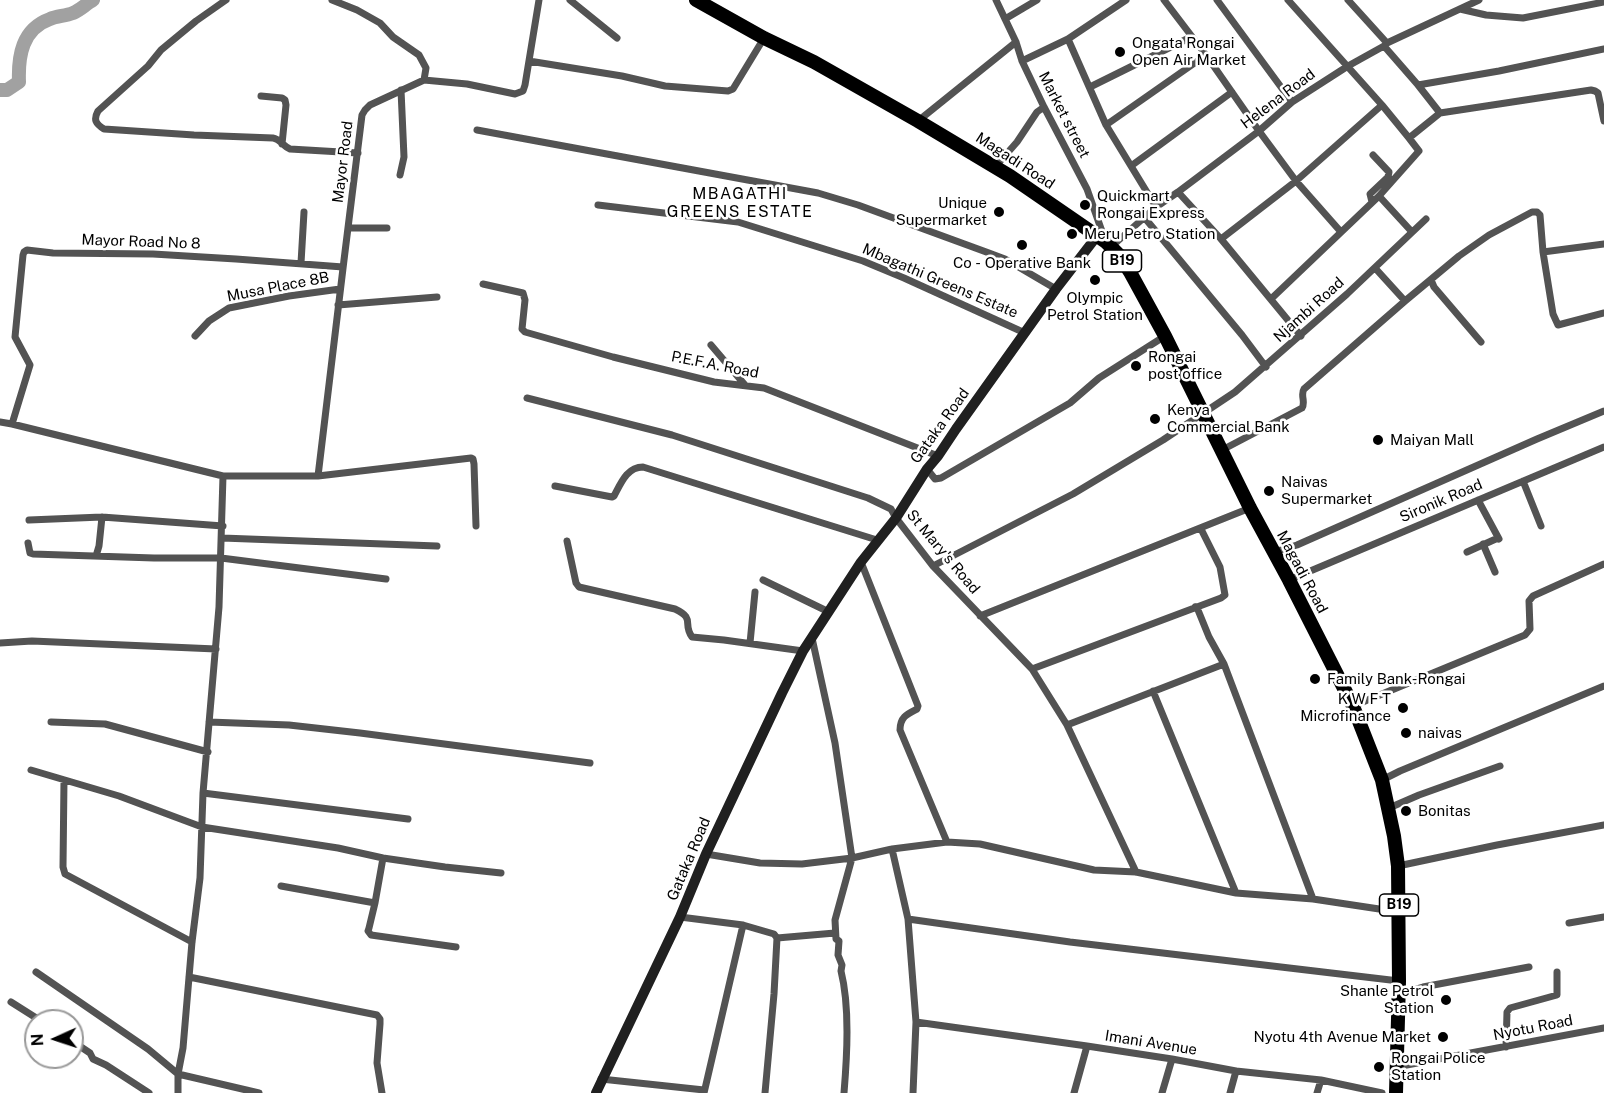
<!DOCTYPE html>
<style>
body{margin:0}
#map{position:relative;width:1604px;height:1093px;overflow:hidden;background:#fff;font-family:"Public Sans",sans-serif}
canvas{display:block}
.north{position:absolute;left:24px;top:1009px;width:60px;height:60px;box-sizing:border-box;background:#fff;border:2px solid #999;border-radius:50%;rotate:267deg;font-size:16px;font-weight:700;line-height:24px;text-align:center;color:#000}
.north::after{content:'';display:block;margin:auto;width:21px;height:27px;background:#000;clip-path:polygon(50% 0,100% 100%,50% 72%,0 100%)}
</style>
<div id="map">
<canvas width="1604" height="1093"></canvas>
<div class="north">N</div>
</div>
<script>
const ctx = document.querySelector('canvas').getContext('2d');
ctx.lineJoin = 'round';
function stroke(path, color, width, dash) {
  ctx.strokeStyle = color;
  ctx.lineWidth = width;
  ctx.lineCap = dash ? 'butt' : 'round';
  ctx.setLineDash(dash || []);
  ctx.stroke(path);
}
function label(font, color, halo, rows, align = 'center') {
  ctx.font = font + ' "Public Sans",sans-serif';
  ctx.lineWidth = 5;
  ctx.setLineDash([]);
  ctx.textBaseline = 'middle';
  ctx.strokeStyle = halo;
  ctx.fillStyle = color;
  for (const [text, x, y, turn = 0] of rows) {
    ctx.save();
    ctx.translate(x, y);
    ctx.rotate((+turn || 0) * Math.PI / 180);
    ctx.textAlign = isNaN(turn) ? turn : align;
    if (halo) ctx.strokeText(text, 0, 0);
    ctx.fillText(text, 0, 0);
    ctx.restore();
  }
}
stroke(new Path2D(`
 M0,90H7L19,82C18,56 22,29 50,19C57,16 65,16 73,13C80,10 86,4 93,0`), '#a1a1a1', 14);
stroke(new Path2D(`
 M226,0L196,21L161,50L148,66L98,111C93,120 96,124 104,129L194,135L273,138C280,139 283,146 290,149L358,153
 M332,0L357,10L380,23L393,37L419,55L426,68L424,80
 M570,0L617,38
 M996,0L1016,42L1022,61L1044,107L1087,189L1105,240
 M1164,0L1206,55L1259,131L1296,181L1341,232
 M1217,0L1292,102
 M1348,0L1387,43
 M1460,9L1486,15L1523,18L1604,2
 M1005,19L1037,0
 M1068,39L1106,125L1156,207
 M1384,46L1418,85L1440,113L1591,90L1595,91L1598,93L1604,121
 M529,61L622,76L665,86L728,91L733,89L764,38
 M1022,61L1068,39L1126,0
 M1418,85L1499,71L1604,49
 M1090,87L1191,37
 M261,96L282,98L285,100L286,105L282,144
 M918,121L1016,42
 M1106,125L1206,55
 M477,130L818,193L858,205L989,253L1005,259L1056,289
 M1409,138L1440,113
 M1131,166L1232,92
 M995,167L1017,142L1037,112L1044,107
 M400,175L404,157L401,90
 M1178,192L1221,239L1301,336
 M1379,196L1412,232
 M1372,202L1370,194L1388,177L1389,172L1373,155
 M598,205L738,222L863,261L904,278L1025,333
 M1144,217L1242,335L1266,367
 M348,228H387
 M1221,239L1296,181L1382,105
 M1111,247L1156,207L1178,192L1259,131L1292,102L1348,66L1384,46L1387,43L1479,0
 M1543,252L1604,244
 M301,263L304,212
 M1375,268L1405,301
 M1431,280L1434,287L1481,342
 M483,284L523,293L525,300L522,329L525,332L613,357L714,382L764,388L938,456
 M1271,299L1379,196L1419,151L1409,138L1382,105L1288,0
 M338,305L437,297
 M195,336L209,321L229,308L289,296L340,289
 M711,345L745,385
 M527,398L672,435L868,498L891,509L896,518L933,566L1032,669L1067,725L1136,872
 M0,422L12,424L223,476H318L471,458L473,459L474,464L476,526
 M12,424L30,365L15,337L23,255L24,252L27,250L53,253L153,254L236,259L343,267
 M1222,450L1302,408C1306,402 1300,395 1304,389L1405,301L1459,256L1489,235L1532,212H1537L1540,215L1543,252L1553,314L1558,325L1604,313
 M927,469L935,479L941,478L1070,403L1099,378L1165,336
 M318,476L344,260L362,115L365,110L370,105L424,80L467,84L515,94L523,91L525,85L539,0
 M1523,481L1541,526
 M555,486L612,497L614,496C621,483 627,467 643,467L877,540
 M1478,500L1499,539
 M29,520L102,517L223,526
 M222,538L437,546
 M567,541L576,583L579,587L675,609C696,619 682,623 692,637L724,640L803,651
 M28,543L30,553L33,554L154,558H221L386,579
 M1483,544L1495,572
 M1274,552L1297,545L1537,439L1604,411
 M1467,552L1498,538
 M96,556L99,546L102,517
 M861,562L918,706L917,709C907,714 900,717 900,730L947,842
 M933,566L1073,494L1163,440L1235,392L1347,294L1426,219
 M763,580L829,612
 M1289,580L1604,447
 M1195,607L1198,610L1209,637L1224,664L1313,899
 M980,616L1250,508
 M812,638L835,743L852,858L835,920L836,939L839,941L838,955L842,965L841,971C850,1007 847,1056 844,1093
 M0,643L32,641L216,649
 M750,643L755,592
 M1032,669L1221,598L1225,595L1220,567L1201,529
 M1153,691L1236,893
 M1353,706L1525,635L1530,629L1529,601L1533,596L1604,564
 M51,722L105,724L208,752
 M209,722L289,725L360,733L590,763
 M1067,725L1224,664
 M31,770L119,796L202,827L338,848L383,858L445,867L501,873
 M64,780L63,867L65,874L192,942
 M1382,780L1400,771L1604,686
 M203,793L408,819
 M1389,808L1419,795L1500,766
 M892,849L908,919L916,1022L913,1093
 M706,854L760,863L802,864L852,858L892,849L947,842L980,844L1094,870L1136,872L1236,893L1313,899L1399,912
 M1398,866L1497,845L1604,825
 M281,886L375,903L383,858
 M375,903L369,928L368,931L371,935L456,947
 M680,917L743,925L774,934L777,938L774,994L765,1093
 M908,919L1070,942L1399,981
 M1569,923L1604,917
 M777,938L835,933
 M36,972L148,1049L178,1074L259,1093
 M189,977L377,1015L380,1019V1024L377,1063L382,1093
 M1399,994L1423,987L1529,967
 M11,1002L41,1021
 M916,1022L1087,1046L1172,1059L1236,1071L1321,1080L1382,1093
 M72,1041L90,1053L93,1059L106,1065L149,1093
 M1506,1047L1507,1012L1510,1008L1557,995V972
 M1396,1067L1604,1028
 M601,1079L704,1090
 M178,1093V1074L183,1048L192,942L200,878L203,793L219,607L223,476
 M704,1093L743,925
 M1074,1093L1087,1046
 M1162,1093L1172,1059
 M1230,1093L1236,1071
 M1317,1093L1321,1080`), '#535353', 7);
stroke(new Path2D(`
 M596,1093L680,917L706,854L782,693L803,651L861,562L896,518L927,469L938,456L956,429L1056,289L1097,236`), '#202020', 10);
stroke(new Path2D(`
 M696,0L764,38L814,62L918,121L1010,176L1106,242L1119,255L1130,272L1165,336L1250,508L1289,580L1353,706L1382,780L1394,836L1398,866L1399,981L1396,1093`), '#000', 14);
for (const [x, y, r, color] of [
 [1120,52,6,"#000"],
 [1085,205,6,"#000"],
 [999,212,6,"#000"],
 [1072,234,6,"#000"],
 [1022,245,6,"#000"],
 [1095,280,6,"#000"],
 [1136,366,6,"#000"],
 [1155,419,6,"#000"],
 [1378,440,6,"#000"],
 [1269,491,6,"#000"],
 [1315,679,6,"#000"],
 [1403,708,6,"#000"],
 [1406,733,6,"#000"],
 [1406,811,6,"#000"],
 [1446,1000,6,"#000"],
 [1443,1037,6,"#000"],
 [1379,1067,6,"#000"]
]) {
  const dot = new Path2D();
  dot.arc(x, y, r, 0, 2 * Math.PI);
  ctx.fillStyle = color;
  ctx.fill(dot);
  stroke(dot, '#fff', 2);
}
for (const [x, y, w] of [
 [1122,261,39],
 [1399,905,39]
]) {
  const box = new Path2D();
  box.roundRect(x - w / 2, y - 11, w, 22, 4.5);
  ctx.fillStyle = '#fff';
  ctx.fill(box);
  stroke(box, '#000', 1.5);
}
label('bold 14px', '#000', null, [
 ["B19",1122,261],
 ["B19",1399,905]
]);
label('15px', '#000', '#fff', [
 ["Ongata Rongai",1132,43],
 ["Open Air Market",1132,60],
 ["Quickmart",1097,196],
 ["Rongai Express",1097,213],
 ["Unique",987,203,"right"],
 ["Supermarket",987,220,"right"],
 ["Meru Petro Station",1084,234],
 ["Co - Operative Bank",1022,263,"center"],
 ["Olympic",1095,298,"center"],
 ["Petrol Station",1095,315,"center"],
 ["Rongai",1148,357],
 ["post office",1148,374],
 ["Kenya",1167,410],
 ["Commercial Bank",1167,427],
 ["Maiyan Mall",1390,440],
 ["Naivas",1281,482],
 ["Supermarket",1281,499],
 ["Family Bank-Rongai",1327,679],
 ["K W F T",1391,699,"right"],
 ["Microfinance",1391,716,"right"],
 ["naivas",1418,733],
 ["Bonitas",1418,811],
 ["Shanle Petrol",1434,991,"right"],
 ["Station",1434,1008,"right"],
 ["Nyotu 4th Avenue Market",1431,1037,"right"],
 ["Rongai Police",1391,1058],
 ["Station",1391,1075]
], 'left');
label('15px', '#000', '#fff', [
 ["Helena Road",1278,99,-37],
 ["Market street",1064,115,63],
 ["Magadi Road",1015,161,33],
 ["Mayor Road",343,162,-83],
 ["Mayor Road No 8",141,242,2],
 ["Mbagathi Greens Estate",940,281,23],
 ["Musa Place 8B",278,287,-11],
 ["Njambi Road",1309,310,-42],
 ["P.E.F.A. Road",715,365,11],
 ["Gataka Road",940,426,-54],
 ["Sironik Road",1441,501,-23],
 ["St Mary's Road",943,552,50],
 ["Magadi Road",1302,572,62],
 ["Gataka Road",689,859,-67],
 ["Nyotu Road",1533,1028,-11],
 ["Imani Avenue",1151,1043,9]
]);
ctx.letterSpacing = '1.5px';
label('16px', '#000', '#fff', [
 ["MBAGATHI",740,194],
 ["GREENS ESTATE",740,212]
]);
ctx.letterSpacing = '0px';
</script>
